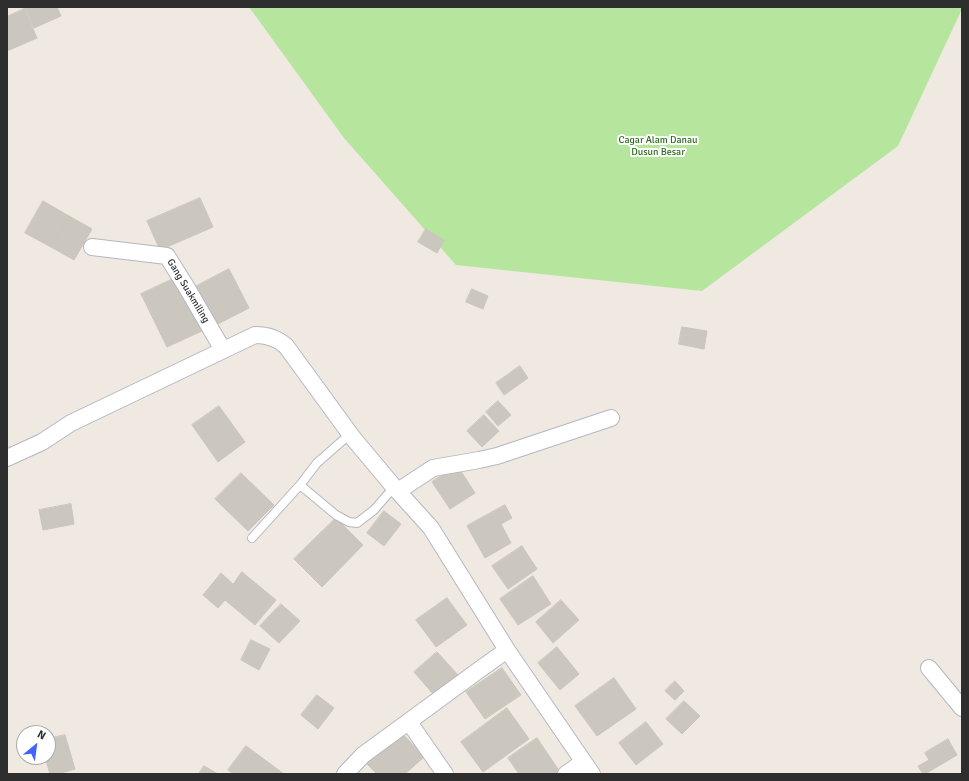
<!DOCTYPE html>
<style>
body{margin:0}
#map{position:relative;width:969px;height:781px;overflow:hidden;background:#efe9e1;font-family:Signika,sans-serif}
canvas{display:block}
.frame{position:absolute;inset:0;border:8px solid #2e2e2e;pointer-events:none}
.north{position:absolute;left:16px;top:725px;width:40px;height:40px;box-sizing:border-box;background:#fff;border:1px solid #ababab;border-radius:50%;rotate:29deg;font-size:11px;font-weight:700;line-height:16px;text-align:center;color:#2e2e2e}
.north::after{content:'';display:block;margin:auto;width:14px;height:18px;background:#4264fb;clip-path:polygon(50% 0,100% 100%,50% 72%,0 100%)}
</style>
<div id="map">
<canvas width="969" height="781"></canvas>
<div class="frame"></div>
<div class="north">N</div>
</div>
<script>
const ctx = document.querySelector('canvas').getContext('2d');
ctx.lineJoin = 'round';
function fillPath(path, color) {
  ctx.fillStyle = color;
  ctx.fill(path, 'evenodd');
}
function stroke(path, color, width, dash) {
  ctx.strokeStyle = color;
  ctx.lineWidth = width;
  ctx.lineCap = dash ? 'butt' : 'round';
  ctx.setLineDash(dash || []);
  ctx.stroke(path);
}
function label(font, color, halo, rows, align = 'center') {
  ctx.font = font + ' Signika,sans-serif';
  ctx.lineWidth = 4;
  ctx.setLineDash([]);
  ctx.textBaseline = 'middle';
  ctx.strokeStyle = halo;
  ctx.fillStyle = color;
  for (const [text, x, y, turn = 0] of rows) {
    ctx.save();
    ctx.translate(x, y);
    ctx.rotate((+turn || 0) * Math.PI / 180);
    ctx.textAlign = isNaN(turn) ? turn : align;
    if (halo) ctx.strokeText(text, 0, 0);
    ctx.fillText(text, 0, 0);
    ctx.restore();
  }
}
fillPath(new Path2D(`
 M249,7H962V9L898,146L702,291L456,265L344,138Z`), '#b6e59e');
const building = new Path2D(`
 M24,7H57L61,16L34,28Z
 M24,9L37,38L7,51V17Z
 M200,198L213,227L160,250L147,221Z
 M43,201L69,216L51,247L25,233Z
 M69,216L92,229L74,260L51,247Z
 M426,229L444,240L437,253L418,242Z
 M229,269L249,308L214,326L193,288Z
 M175,278L202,331L167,347L141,294Z
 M472,289L488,296L483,309L466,302Z
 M682,327L707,331L704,349L679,344Z
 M520,366L528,378L504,395L496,383Z
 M498,401L511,415L498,426L486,412Z
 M219,406L245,442L218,462L192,425Z
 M484,415L499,431L482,447L467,431Z
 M457,465L475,493L450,509L432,482Z
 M241,473L274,505L248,531L215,499Z
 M71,504L74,524L43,530L39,510Z
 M505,505L512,518L501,524L511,543L485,558L467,526Z
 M384,511L401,524L384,546L367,533Z
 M336,518L363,545L322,587L294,559Z
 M522,546L537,569L508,589L492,566Z
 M242,572L276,600L255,625L225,600L218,608L203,595L221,573L233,584Z
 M533,576L551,604L518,625L500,599Z
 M447,598L467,625L436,647L416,620Z
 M561,600L579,620L553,643L536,622Z
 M281,604L300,621L279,643L260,626Z
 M251,640L270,649L259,670L241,660Z
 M557,647L579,674L560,690L538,663Z
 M437,652L458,675L434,695L414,672Z
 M502,668L521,695L485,719L466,692Z
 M614,678L636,709L597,736L575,706Z
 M675,681L684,691L675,700L665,691Z
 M317,695L334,708L318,729L301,715Z
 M684,701L700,716L682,734L666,719Z
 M507,708L529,739L483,772L461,742Z
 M646,722L663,744L636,765L619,743Z
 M402,733L424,757L405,774H377L367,764Z
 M65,735L75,769L58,774H50L45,757H48V739Z
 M537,738L560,772L557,774H519L508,758Z
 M948,739L957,755L925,774H923L918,766L929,760L925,753Z
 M246,746L284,774H234L228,770Z
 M204,766L218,774H199Z`);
fillPath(building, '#cbc7bf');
stroke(building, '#cbc5ba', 1);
const service = new Path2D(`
 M350,434L317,463L300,485L336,515L349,522L357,523L374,510L394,487
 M252,538L300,485`);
const minor = new Path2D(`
 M92,247L167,256L187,288L223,350
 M7,458L42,442L71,423L255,335C266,335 277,338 286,346L353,438L394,487L431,528L507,650L592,774
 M398,491L433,468L479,460L497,456L611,418
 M929,668L962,708
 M409,722L445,774
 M345,774L363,755L479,670L507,650
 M566,774L583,762`);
stroke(service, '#b4b7c1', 10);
stroke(minor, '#b4b7c1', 18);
stroke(service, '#fff', 8);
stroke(minor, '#fff', 16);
label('10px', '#2c6e1b', '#fff', [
 ["Cagar Alam Danau",658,140],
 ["Dusun Besar",658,152]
]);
label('10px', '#2e2e2e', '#fff', [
 ["Gang Suakmiling",188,291,59]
]);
</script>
